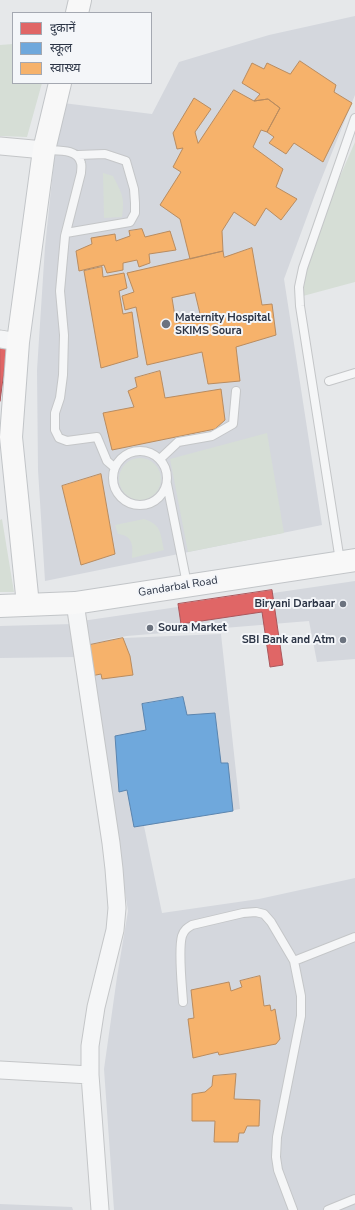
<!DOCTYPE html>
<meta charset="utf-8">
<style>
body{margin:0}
#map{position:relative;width:355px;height:1210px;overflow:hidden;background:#e6e8ea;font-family:"Nunito Sans","Noto Sans Devanagari",sans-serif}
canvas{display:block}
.legend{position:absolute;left:12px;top:12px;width:140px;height:72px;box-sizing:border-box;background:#f4f6f9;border:1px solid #a4a8b1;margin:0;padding:5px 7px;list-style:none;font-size:12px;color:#2b3445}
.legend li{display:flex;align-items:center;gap:8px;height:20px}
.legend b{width:20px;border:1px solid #a4a8b1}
</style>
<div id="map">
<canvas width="355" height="1210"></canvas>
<ul class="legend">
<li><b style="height:11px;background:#e06666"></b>दुकानें</li>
<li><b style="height:11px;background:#6fa8dc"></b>स्कूल</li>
<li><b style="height:11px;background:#f6b26b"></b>स्वास्थ्य</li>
</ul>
</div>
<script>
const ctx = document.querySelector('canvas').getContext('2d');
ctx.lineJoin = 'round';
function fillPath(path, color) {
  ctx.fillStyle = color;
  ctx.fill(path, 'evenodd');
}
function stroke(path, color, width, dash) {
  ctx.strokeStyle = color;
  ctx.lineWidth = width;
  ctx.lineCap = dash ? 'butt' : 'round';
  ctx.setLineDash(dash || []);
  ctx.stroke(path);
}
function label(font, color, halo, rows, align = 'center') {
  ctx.font = font + ' "Nunito Sans",sans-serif';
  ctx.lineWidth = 4;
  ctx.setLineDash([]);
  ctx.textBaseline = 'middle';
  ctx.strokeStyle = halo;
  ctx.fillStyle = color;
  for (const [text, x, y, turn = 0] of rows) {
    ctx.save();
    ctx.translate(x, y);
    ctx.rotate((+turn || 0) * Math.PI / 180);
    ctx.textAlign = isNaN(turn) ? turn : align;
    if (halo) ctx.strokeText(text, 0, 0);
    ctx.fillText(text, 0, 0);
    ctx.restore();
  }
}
fillPath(new Path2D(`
 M355,16V95L315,195L284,279L322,525L45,581L38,470L37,370L45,247L55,151L63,103L152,114L179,62L269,35Z
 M355,581V659L317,662L309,621L127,636L103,640L123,638L221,634L240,809L144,826L162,913L259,899L355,878V1210H114L104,1069L117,977L128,911L82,621Z
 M73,624L78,657L0,658V626Z
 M0,1204L72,1207L73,1210H0Z`), '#d4d7dd');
fillPath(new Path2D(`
 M13,44V83H42L27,137L0,136V45Z
 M355,142V282L303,296L306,268L334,190Z
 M103,173L113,176C122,194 125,197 122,217L104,218Z
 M267,433L284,533L188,552L170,459Z
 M119 479a21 21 0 1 1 42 0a21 21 0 1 1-42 0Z
 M2,519L14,592H0V520Z
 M144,519C162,525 160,533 164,550L132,558C133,545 133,536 118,534L115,525Z`), '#d6ded6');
const shops = new Path2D(`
 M0,342H8L0,401Z
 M272,590L283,665L270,667L262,612L181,624L178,604Z`);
fillPath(shops, '#e06666');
stroke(shops, '#aa575c', 1);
const schools = new Path2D(`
 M183,697L187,715L215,713L221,763H228L233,811L134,827L127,790L119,792L115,736L146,730L142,704Z`);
fillPath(schools, '#6fa8dc');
stroke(schools, '#5b85af', 1);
const health = new Path2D(`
 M300,61L336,85L334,92L352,103L323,162L294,143L286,154L269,143L274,137L267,132L280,108L268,99L254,101L260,94L242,83L252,63L264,69L267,63L290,74Z
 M234,90L254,101L268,99L280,108L267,132L261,130L253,147L283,169L276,187L297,199L281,220L266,208L255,226L234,212L222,231L223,251L190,259L180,219L160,205L181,172L173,167L183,148L177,149L173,133L194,98L211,109L195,132L198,143Z
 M142,229L145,237L170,231L176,250L149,254L150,263L139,267L137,260L123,263V270L107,273L104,265L79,271L76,251L92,244L91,238L115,234L116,241L130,236L129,231Z
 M252,248L262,305L272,304L276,335L236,347L240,381L208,384L202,352L147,365L136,307L125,310L122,296L134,292L127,273L223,251L224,257ZM195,293L201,318L176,323L172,298Z
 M102,267L103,277L124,273L127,288L119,291L123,314L132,312L138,357L101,368L84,271Z
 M160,371L165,398L221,389L225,420L215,429L112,450L103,413L134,407L128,391L137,387L135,378Z
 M101,474L115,554L81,565L62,486Z
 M123,638L130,656L133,675L102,679L101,674L91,676L85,646Z
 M260,976L264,1006L270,1005L271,1011L275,1009L280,1039L276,1044L219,1055L218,1052L193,1058L188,1019L194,1018L191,990L229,982L231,991L242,987L240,981Z
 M236,1074L234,1099L260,1100L259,1126H247L244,1133H239L238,1142H214L215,1121H192V1094L205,1092L212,1086L213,1076Z`);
fillPath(health, '#f6b26b');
stroke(health, '#b98c60', 1);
const service = new Path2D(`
 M45,150C56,151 78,148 81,163C82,166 81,170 81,173L65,236L60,291L64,335L63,375L60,398L55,413V430L59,438L67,441L97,437L107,461L114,467
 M66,233L130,222L135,213V203L134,189L126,161L105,154L78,155
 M329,381L355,373
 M113 478a27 27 0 1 1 54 0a27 27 0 1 1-54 0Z
 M160,459L178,442L212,436L233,424L236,391
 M167,484L187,584
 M340,561L300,306L299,287L303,268L355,118
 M294,961L355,937
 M183,1002C182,986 178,950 182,936C184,930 187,928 192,925L243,913L256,912L264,914L271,922L294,961L301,996V1016L277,1137L276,1157L278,1170L293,1210
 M328,1210L355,1199`);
const minor = new Path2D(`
 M0,146L44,150
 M0,339L18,342
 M75,603L111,843L114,869L117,908L115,930L96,1007L90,1046V1075L100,1210
 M0,1070L90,1075`);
const primary = new Path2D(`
 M77,13L80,0
 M28,605L11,437L18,342L44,150L60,83
 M0,606L75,603L355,560`);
stroke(service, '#c4c6c8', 10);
stroke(minor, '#c4c6c8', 19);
stroke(primary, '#c2c5c8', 24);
stroke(service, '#f5f6f7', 8);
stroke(minor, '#f5f6f7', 17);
stroke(primary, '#f8f8f8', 22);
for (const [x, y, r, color] of [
 [166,324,5,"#6c737f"],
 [343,604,4,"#6c737f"],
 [150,628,4,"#6c737f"],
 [343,640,4,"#6c737f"]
]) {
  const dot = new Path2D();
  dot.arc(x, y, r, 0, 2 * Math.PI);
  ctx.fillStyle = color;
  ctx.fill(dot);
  stroke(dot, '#f4f6f9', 1.5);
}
label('bold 11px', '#2b3445', '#f4f6f9', [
 ["Maternity Hospital",175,318],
 ["SKIMS Soura",175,331],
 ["Biryani Darbaar",335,604,"right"],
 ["Soura Market",158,628],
 ["SBI Bank and Atm",335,640,"right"]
], 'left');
label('11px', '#2b3445', '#f4f6f9', [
 ["Gandarbal Road",178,587,-9]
]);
</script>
